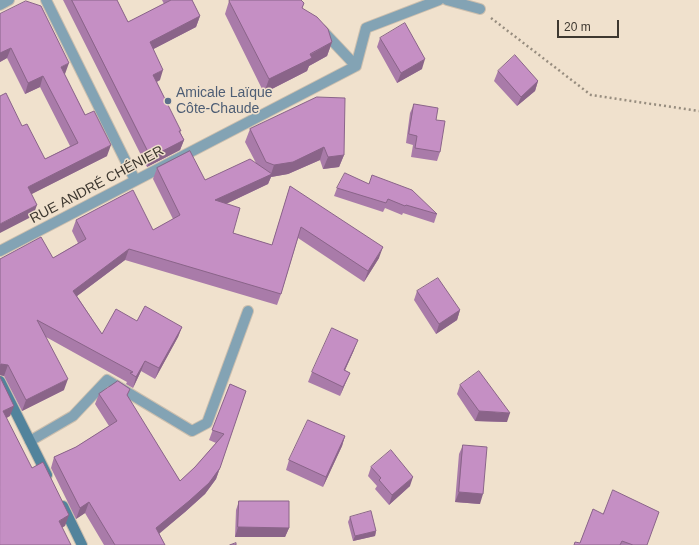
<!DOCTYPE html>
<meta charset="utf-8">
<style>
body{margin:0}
#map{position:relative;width:699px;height:545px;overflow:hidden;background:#f0e1cd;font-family:Helvetica,sans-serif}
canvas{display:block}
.scale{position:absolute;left:557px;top:20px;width:62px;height:18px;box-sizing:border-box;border:2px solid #3e3830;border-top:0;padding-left:5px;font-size:12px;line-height:14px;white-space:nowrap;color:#3e3830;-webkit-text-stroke:3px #f0e1cd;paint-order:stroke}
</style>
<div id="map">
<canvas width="699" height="545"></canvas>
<div class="scale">20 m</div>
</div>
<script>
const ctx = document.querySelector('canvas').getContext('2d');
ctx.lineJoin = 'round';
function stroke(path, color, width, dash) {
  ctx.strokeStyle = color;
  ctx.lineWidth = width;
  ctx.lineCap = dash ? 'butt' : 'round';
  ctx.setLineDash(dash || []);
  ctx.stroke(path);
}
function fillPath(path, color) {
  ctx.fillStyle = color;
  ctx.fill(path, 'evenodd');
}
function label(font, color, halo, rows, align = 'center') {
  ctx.font = font + ' Helvetica,sans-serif';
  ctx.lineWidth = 3;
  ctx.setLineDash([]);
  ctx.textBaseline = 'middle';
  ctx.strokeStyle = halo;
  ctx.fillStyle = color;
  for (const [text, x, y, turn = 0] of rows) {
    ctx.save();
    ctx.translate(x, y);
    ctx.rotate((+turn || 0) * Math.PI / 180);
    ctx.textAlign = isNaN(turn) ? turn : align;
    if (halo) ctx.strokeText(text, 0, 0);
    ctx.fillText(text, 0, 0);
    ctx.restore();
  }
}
const street = new Path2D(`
 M46,0L135,180
 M447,0L480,9
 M0,5L9,0
 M322,30L356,66
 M356,66L366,28L439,0
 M0,251L356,66
 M30,441L73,416L107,380L192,431L207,423L248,311`);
const secondary = new Path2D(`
 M0,381L47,475
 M63,506L82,545`);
stroke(street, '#ccbfae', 12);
stroke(secondary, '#ccbfae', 12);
stroke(new Path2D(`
 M491,18L591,95L699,111`), '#978d7f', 2.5, [2, 3]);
stroke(street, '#83a3b4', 10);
stroke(secondary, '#52839c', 10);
fillPath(new Path2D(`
 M63,0H117L128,22L164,4L162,0H192L200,16L196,27L153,49L160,80L157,82L184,140L180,150L147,167Z
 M229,1L304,3L302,9L332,42L327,56L309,66L307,71L264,93L225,14Z
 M0,14L65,74H64L107,156L31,194L33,216L22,126L45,159L70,146L40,87L25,94L7,58L0,62Z
 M380,38L422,69L397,83L377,47Z
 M498,71L538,81L535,91L517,106L494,81Z
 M317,97L344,155L339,167L323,169L320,160L288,174L271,177L268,184L226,204L233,233L272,245L290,186L379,258L364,282L298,238L281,294L277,305L125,260L77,296L102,334L137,321L182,327L178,337L155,379L141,371L133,388L126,384L127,382L46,337L64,390L22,411L4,376L0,375V259L53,258L78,243L72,231L76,220L153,230L173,219L153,179L157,168L205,180L256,163L245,142L250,129Z
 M414,104L436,120L440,152L437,161L411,157L413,145L406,143L410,113Z
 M369,184L437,214L434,223L403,213L402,215L385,208L383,212L334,196L337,188Z
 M417,291L460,310L457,320L436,334L414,300Z
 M354,350L345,370L350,373L346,382L340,396L308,382L312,372Z
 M230,384L246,391L216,479L205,494L185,512L159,533L165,545H104L85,513L76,519L51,468L54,457L76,447L109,426L95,404L99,394L130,389L127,396L180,481L195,467L216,443L209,440Z
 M460,385L507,422L475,421L457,394Z
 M345,436L342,446L323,487L286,470L289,460Z
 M463,445L480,504L455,502L459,454Z
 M371,467L410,486L389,505L375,489L377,486L368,476Z
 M239,501L289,528L285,537H235L236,510Z
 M593,509L647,545H574L580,543Z
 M350,517L376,531L375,536L353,541L348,522Z`), '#a97ba9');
fillPath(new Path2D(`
 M200,16L196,27L146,53L150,42Z
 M332,42L327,56L309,66L307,71L264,93L269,79Z
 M11,48L7,58L0,62V53Z
 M425,59L422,69L397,83L401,73Z
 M69,63L65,74L57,78L61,67Z
 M163,70L160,80L149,85L153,75Z
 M43,76L40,87L25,94L28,83Z
 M538,81L535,91L517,106L521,97Z
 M184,140L180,150L147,167L151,157Z
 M111,145L107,156L24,198L28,187Z
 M324,147L320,160L288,174L271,177L268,184L211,211L215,200L271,174L274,165Z
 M344,155L339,167L323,169L328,157Z
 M37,205L33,216L0,233V224Z
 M383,247L379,258L364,282L368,271Z
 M129,249L125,260L69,302L73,291Z
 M460,310L457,320L436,334L439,324Z
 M182,327L178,337L155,379L159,368Z
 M358,340L354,350L341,379L344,370Z
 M145,361L141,371L133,388L136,377Z
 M1,364L8,365L4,376L0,375V366Z
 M350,373L346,382L340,396L343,387Z
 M68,379L64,390L22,411L26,400Z
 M14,406L10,416L0,422L3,411Z
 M479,411L510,413L507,422L475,421Z
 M345,436L342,446L323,487L326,477Z
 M220,468L216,479L205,494L185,512L153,539L156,528Z
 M413,477L410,486L389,505L392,495Z
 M459,492L483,494L480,504L455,502Z
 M89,502L85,513L76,519L80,508Z
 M69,515L65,526L55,532L59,521Z
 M238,527L289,528L285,537H235Z
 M376,531L375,536L353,541L355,536Z`), '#8a6489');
const building = new Path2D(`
 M72,0H117L128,22L171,0H192L200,16L150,42L163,70L153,75L181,131H179L184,140L151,157Z
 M231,0H301L304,3L302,8L317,17L328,29L332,42L310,54L312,58L269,79L229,1Z
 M26,1L41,6L69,63L61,67L85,115L94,111L111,145L28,187L37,205L0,224V96L6,93L22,126L27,124L45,159L78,143L43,76L28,83L11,48L0,53V14Z
 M405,23L425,59L401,73L380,38Z
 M515,55L538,81L521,97L498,71Z
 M317,97L345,98L344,155L328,157L324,147L293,162L274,165L266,162L250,129Z
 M414,104L438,108L436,120L445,121L440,152L415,148L417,136L409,134Z
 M190,151L205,180L250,159L272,174L215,200L240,208L233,233L272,245L290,186L383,247L368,271L301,227L281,294L129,249L73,291L102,334L116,309L137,321L145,306L182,327L159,368L145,361L136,377L130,373L133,372L37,320L68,379L26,400L8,365L1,364L0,366V259L41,237L53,258L86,239L76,220L133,190L153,230L180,215L157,168Z
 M345,173L369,184L372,175L412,190L437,214L406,205L405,206L388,199L386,203L337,188Z
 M438,278L460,310L439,324L417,291Z
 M332,328L358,340L344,370L350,373L343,387L312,372Z
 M479,371L510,413L479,411L460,385Z
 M0,377L14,406L3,411L32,468L43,462L69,515L59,521L71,545H0Z
 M118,381L130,389L127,395L180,481L195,467L224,434L212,430L230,384L246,391L220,468L209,483L189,501L156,528L165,545H115L89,502L80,508L54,457L76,447L117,421L99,394Z
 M308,420L345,436L326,477L289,460Z
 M463,445L487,447L483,494L459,492Z
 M391,450L413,477L392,495L379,480L381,478L371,467Z
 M613,490L659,512L647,545H633L622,541L620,545H574L575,542L580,543L593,509L603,514Z
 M239,501H289V528L238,527Z
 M371,511L376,531L355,536L350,517Z
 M236,543V545H230Z`);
fillPath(building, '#c58fc4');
stroke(building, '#8a6489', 1);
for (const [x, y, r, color] of [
 [168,101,4,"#5c6f8a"]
]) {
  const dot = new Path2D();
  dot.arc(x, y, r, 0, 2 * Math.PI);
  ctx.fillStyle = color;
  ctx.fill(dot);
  stroke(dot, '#f0e1cd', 1.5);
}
label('14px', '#4e5e75', '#f0e1cd', [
 ["Amicale Laïque",176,93],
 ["Côte-Chaude",176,109]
], 'left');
label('14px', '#3e3830', '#f0e1cd', [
 ["RUE ANDRÉ CHÉNIER",97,185,-28]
]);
</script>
